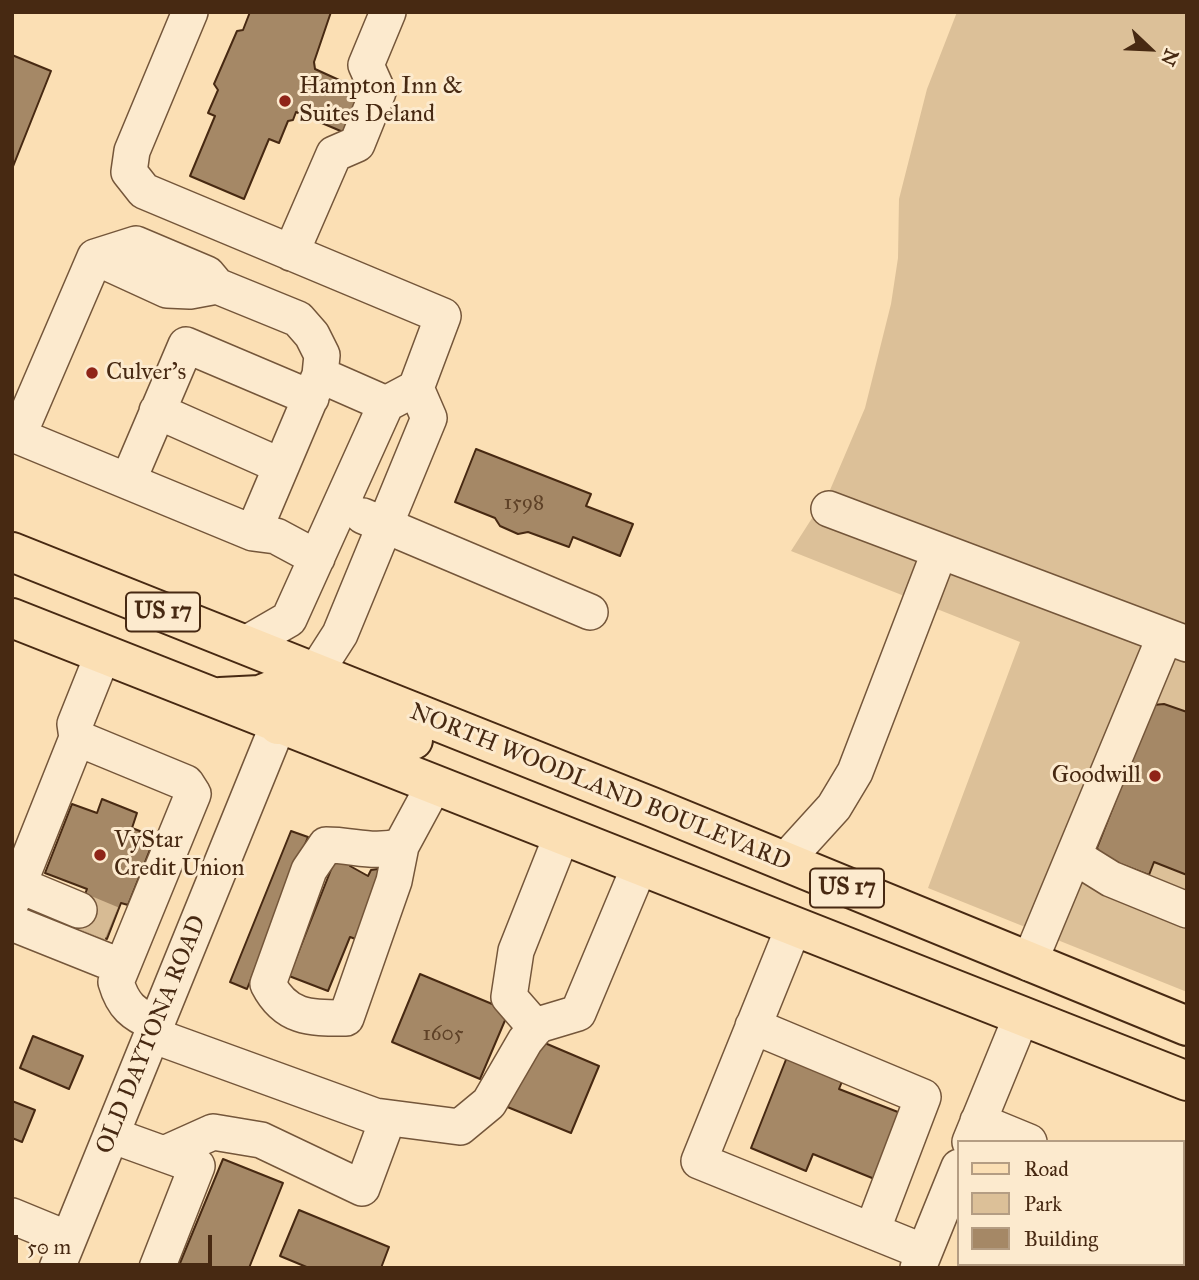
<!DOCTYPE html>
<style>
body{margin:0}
#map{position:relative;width:1199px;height:1280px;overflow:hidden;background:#fbdfb4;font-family:"IM FELL Great Primer",serif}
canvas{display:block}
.frame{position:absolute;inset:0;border:14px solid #472912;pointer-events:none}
.legend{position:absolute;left:957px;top:1140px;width:228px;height:126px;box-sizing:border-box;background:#fceace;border:2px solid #b49d83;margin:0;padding:9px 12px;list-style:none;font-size:21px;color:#472912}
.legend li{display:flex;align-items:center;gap:14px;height:35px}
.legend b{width:35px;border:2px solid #b49d83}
.north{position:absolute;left:1115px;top:14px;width:70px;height:70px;-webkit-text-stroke:5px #fceace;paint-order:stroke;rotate:113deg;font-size:19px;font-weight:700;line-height:28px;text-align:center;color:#472912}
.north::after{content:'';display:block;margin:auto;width:24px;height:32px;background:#472912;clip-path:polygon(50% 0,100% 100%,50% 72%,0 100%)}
.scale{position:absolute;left:14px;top:1235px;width:198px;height:32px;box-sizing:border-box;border:4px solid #472912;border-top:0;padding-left:9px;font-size:21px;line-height:24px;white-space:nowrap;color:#472912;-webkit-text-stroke:5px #fceace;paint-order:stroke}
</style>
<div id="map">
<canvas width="1199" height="1280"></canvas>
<div class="frame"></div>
<ul class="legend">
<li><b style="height:9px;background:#fbdfb4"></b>Road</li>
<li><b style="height:19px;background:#dcc098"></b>Park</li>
<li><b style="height:19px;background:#a58866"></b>Building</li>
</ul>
<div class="north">N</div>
<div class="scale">50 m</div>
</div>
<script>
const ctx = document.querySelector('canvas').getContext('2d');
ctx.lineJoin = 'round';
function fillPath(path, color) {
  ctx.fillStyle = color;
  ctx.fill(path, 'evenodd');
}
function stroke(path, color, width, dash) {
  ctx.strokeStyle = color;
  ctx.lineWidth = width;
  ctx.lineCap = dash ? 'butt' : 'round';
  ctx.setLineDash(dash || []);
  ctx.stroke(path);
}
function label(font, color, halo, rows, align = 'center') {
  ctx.font = font + ' "IM FELL Great Primer",serif';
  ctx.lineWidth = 6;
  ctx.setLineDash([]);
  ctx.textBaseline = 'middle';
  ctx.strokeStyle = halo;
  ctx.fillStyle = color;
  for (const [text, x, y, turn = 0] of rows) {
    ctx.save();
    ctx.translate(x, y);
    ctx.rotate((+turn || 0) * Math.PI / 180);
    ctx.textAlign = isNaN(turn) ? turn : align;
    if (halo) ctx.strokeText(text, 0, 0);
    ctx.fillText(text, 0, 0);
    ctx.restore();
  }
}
fillPath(new Path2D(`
 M957,12H1187V992L928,888L1020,642L791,551L830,490L865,408L891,304L898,258L899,199L927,89Z`), '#dcc098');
const building = new Path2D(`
 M250,12H331L314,62L315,69L361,90L343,132L296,112L293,120L288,121L279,143L269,139L244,199L190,176L215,116L208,113L218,90L214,84L237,31L243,30Z
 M12,55L51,71L12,169Z
 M476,449L591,494L586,506L633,524L620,556L573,537L569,547L528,532L518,534L500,526L495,518L455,502Z
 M1164,704L1187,712V875L1154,862L1149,875L1102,857L1097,848L1153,705Z
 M102,799L137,813L132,828L155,837L128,905L121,903L107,939L73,925L87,889L45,873L72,804L97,813Z
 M291,831L308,837L247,989L230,982Z
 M336,857L351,862L350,866L368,876L371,870L378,869L385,875L361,941L350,937L328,991L289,976Z
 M420,974L509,1011L480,1079L392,1042Z
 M33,1036L83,1056L69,1089L20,1068Z
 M533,1038L599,1066L571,1133L505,1106Z
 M789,1052L845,1074L839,1089L903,1114L877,1180L813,1154L806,1171L751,1148Z
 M12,1101L35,1110L22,1142L12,1138Z
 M223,1159L283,1183L249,1268H178Z
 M299,1210L389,1247L381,1268H309L280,1256Z`);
fillPath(building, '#a58866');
stroke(building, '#472912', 2);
stroke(new Path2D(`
 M79,910L113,924`), '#d7bb94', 35, [35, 18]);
const minor = new Path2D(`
 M190,12L132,151L129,172L144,191L443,316L416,388
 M291,253L334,154L357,144L378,92L366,65L388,12
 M95,257L136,244L207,274L217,286
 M320,375L386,404
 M157,411L281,466
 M128,481L186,345L311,398
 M829,509L1187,644
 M363,516L590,612
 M253,533L320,375L322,355L312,335L298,319L217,286L190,291L167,290L95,257L18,436L253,533L276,536L317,558
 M244,645L289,619L386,404L416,388L429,418L340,634L315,673
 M103,654L75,724L77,738L186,783L193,794L116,982C123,1006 133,1014 156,1024
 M401,846C372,854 355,845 326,845L309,870L268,984C286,1019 311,1018 346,1018L394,881L401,846L434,785
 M1074,856L1111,879L1187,910
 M784,862L834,807L855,772L939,553
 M19,885L79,910
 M12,901L77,738
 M12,923L122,967
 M794,926L699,1161L924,1252
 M1029,963L1165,636
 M753,1026L923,1097L872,1231
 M536,1028L509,997L516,951L562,835
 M152,1035L375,1116L460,1127L489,1103L525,1041L538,1025L578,1013L640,865
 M978,1121L1029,1142
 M111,1135L197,1166L157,1268
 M970,1142L1022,1015
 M164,1154L213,1132L261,1140L362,1188L388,1118
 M12,1216L68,1239
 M57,1268L278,725
 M918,1268L959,1167
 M1093,1268L1095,1264`);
const major = new Path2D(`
 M12,552L652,807L1187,1026
 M12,618L1187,1081
 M220,697L260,695L315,673
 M278,725L310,711L333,710L413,740`);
stroke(minor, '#74563a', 38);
stroke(major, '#472912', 42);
stroke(minor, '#fceace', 35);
stroke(major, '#fbdfb4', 38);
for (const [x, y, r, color] of [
 [285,101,7,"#8f2418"],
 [92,373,7,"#8f2418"],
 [1155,776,7,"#8f2418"],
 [100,855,7,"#8f2418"]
]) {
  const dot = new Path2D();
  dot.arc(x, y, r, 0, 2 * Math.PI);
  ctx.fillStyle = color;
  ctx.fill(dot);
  stroke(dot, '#fceace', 2.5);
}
label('21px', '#5e4127', null, [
 ["1598",524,504],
 ["1605",443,1035]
]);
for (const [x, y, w] of [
 [163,612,74],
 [847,888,74]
]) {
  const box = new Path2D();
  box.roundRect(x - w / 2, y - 19.5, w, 39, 5);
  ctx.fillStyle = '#fceace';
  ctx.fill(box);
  stroke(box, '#472912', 2);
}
label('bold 23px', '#472912', null, [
 ["US 17",163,612],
 ["US 17",847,888]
]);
label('24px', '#472912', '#fceace', [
 ["Hampton Inn &",299,87],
 ["Suites Deland",299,115],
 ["Culver's",106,373],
 ["Goodwill",1141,776,"right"],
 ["VyStar",114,841],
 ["Credit Union",114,869]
], 'left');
label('24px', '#472912', '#fceace', [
 ["NORTH WOODLAND BOULEVARD",600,788,22],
 ["OLD DAYTONA ROAD",152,1035,-68]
]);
</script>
